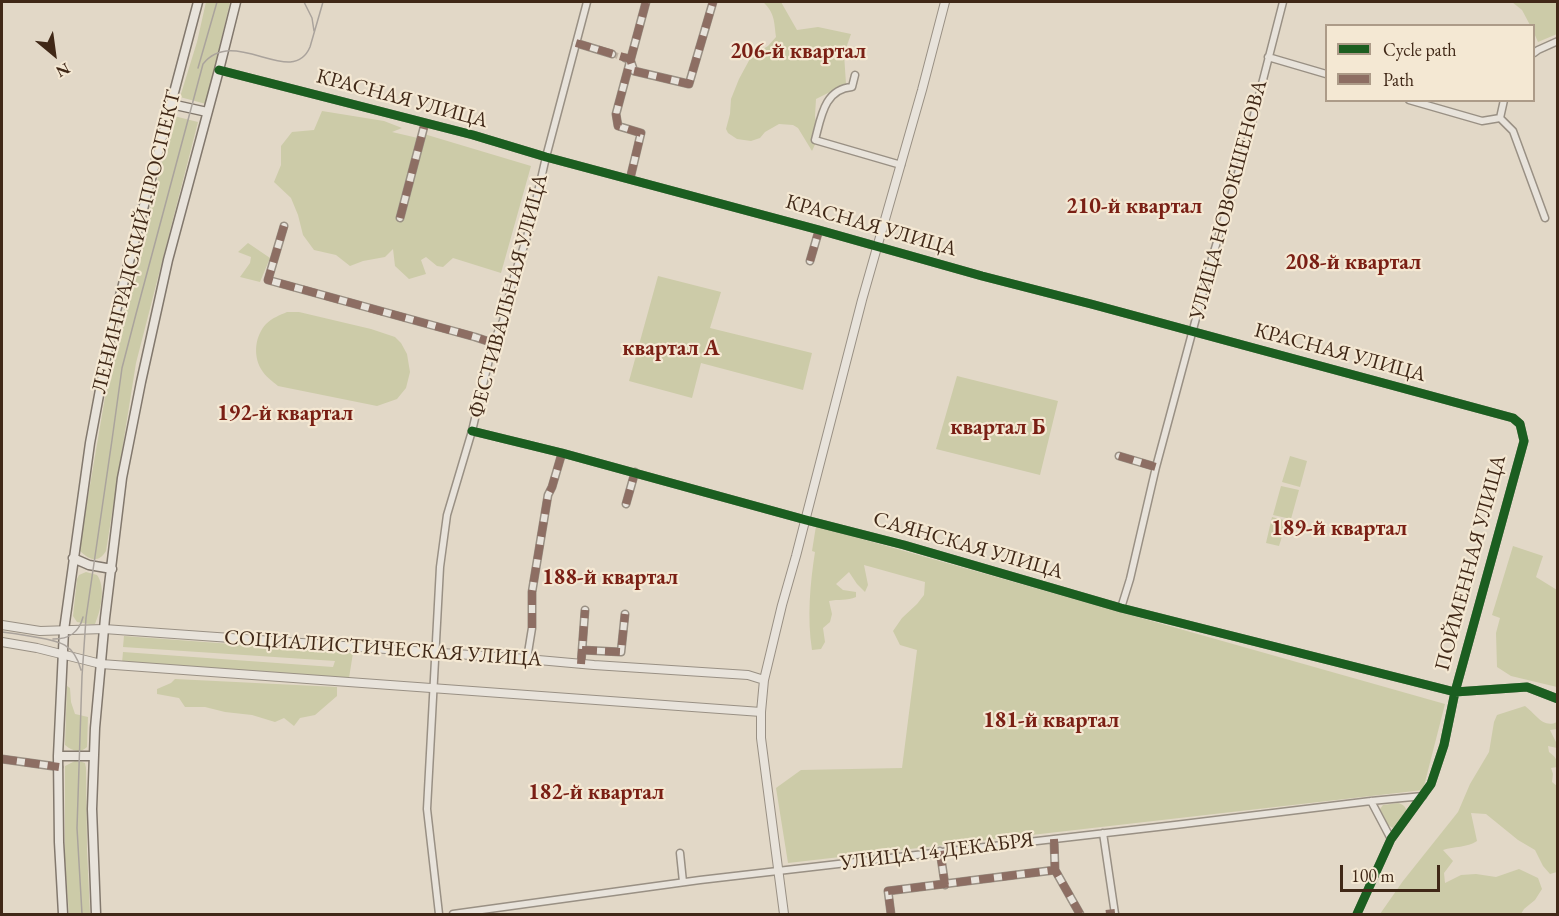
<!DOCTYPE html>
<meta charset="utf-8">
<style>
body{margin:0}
#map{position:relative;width:1559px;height:916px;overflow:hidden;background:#e2d8c7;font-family:"EB Garamond",serif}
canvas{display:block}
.frame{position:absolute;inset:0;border:3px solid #402817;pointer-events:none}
.legend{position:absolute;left:1325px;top:24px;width:210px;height:78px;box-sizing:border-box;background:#f4e8d3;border:2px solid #ac9b88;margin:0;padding:8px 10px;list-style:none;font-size:18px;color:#402817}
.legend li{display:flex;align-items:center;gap:12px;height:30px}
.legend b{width:30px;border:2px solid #ac9b88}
.north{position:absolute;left:24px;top:24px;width:60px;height:60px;-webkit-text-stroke:4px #f4e8d3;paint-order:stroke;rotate:151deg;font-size:16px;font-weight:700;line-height:24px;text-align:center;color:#402817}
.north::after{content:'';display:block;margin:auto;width:21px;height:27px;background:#402817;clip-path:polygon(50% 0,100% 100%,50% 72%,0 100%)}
.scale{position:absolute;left:1340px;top:865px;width:100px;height:27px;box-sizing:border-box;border:3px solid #402817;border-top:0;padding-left:8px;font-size:18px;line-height:21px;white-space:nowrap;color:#402817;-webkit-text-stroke:4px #f4e8d3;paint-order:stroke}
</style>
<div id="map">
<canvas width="1559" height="916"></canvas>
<div class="frame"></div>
<ul class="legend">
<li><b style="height:8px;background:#1b5e20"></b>Cycle path</li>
<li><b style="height:8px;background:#8d6e63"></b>Path</li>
</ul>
<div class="north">N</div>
<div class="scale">100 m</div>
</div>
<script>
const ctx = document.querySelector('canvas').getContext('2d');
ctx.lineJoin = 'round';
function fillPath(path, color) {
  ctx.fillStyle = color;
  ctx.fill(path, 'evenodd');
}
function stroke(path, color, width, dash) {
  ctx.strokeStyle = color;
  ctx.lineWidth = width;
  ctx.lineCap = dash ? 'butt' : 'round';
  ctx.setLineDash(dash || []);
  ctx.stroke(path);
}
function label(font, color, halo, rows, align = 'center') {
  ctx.font = font + ' "EB Garamond",serif';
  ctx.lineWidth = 4.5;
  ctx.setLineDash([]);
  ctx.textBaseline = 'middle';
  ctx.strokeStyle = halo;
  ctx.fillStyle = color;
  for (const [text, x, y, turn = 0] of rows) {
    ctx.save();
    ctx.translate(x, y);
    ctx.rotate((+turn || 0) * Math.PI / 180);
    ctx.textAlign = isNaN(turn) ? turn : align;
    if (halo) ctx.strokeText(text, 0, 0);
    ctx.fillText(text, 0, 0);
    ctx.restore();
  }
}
fillPath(new Path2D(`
 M206,2H230L206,104L180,97L197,42Z
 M763,2H781L797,30L818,27L851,34L844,54L846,84L816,99L815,116L818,138L812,151L798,128L793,125L779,124L765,132L760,138L751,141L737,139L728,133L726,129L730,114L731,99L739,79L752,55L768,46L776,37C774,22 775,13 763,2Z
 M1512,2H1557V34L1538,42L1534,33V26L1530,25L1522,10Z
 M322,111L384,121L402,128L392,132L422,139L424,134L531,166L501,273L453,258L443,267L437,266L426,257L421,260L426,274L409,279L395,266L393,249L385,257L363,261L350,266L336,255L314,250L303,235L298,215L291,198L274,182L281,165V146L292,132L314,130Z
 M174,116L198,122L136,363L106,551C98,564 89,560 79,550L112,356Z
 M248,243L270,258L260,282L240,277L250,263L251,257L238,252Z
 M658,276L721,292L710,328L812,353L803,390L701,363L692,398L629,381Z
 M287,312H299L371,329L395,337L401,343L407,354L410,372L406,388L397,399L377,406L278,386C272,381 265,376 261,369C253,355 255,336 266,324C272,318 280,315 287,312Z
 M957,376L1058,401L1040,475L936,449Z
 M1290,456L1307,461L1300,487L1282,482Z
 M1281,486L1299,490L1291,519L1273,515Z
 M1272,517L1287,521L1279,546L1266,543Z
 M816,526L1445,704L1423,790L788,863L776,788L801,770L902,768L917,650L900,645L893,631L902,618L917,604L924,595L925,582L864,565L868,585L865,592L857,584L849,572L836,584L843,590L856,592V597C847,601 838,599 829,601L832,614L830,622L823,628L825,642L821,649L812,650C807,618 810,584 815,552L812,551Z
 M1513,546L1543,556L1536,577L1557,590V687L1511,676L1497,667L1496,633L1500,618L1492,615Z
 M86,572L97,575C106,587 101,610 95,624H89L77,622L73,616L77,579L79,575Z
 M124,636L353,653L349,678L335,679L122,663L123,652L333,667L335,661L123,647Z
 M175,679L337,687V696L315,715L300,718L294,726L284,718L275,722L252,715L225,712L205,707H185L179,698L157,694V689L171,683Z
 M67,686L70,688L71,702L75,714L88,717L87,747C80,754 72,751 65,745Z
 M1525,706C1536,714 1543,729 1557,722V729L1550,730L1557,744V748L1548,746L1549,752C1555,757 1558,759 1557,767L1551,768L1553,774L1552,782L1557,786V872L1550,874L1543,866L1535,850L1518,840L1486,814L1471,813L1477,841C1467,848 1454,846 1443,850L1453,861L1444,873L1445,883L1461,875L1476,874L1496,877L1519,869L1538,878L1542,889L1535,900L1524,909L1521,914H1380L1403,881L1458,812L1470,784L1489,752L1494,722L1497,715Z
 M75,761L82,762L85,763L86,768L87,850L90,914H69L65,861V766Z
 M1398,803C1403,804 1406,807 1407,812L1397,826L1393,828L1388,825L1380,809L1383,805Z`), '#cccba8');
stroke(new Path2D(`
 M612,54L625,58`), '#c2b5a4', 6, [6, 3]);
const minor = new Path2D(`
 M576,43L612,54
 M1534,53L1538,50L1558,41
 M1268,57L1326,74
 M625,58L630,59L634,71L689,84L713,2
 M219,70L473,135L546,157L819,230L982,276L1091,304L1513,418L1520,424L1524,441L1455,692L1444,745L1431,784L1391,839L1357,914
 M855,75L852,87C824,89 821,118 815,140L901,165
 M1409,100L1482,121L1500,118
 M1500,118L1513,131L1545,218
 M1500,118L1504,100
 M630,179L641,133L618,126L616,114L646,2
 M400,218L425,123
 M284,226L268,280L475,337L493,343
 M810,261L819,230
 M472,431L562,453L806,520L904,545L1121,608L1455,692L1527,687L1558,699
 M1119,456L1156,467
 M626,504L635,472
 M1121,608L1130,579L1156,467L1213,255L1245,150L1283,2
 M582,650L621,652L625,614
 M527,659L532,628V592L548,495L552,487L562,453
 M581,664L585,610
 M2,759L59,767
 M1371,801L1391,839
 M1103,833L1115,914
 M1054,839L1055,870L1080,914
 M940,851L945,885
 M680,853L683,882
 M439,914L427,809L440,567L447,515L472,431L493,343L503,321L514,277L530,227L546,157L587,2
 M453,914L700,880L1175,825L1371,801L1423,796
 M891,914L888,891L1055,870`);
const tertiary = new Path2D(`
 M2,625L40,631L104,629L527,659L594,665L748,675L764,680
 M2,642L37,648L101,664L761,712
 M784,914L761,738V712L764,680L782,605L796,556L862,300L922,90L945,2`);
const secondary = new Path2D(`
 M171,104L207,112
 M73,558L89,565L112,569
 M58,756H94
 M63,914L59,842L58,756L64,630L90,443L112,326L198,2
 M96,914L92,809L95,728L105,618L122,478L141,382L168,260L219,70L236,2`);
stroke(minor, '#999084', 9);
stroke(tertiary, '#999084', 10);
stroke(secondary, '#82786d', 11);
stroke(minor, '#e8e3db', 6);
stroke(tertiary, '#e8e3db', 8);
stroke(secondary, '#e8e3db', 8);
stroke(new Path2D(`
 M304,2L312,18L314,31
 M198,68L217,2
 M2,632C13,633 24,635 35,637C59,641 74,643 81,670
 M53,639C69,639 79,633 83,617
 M82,914L77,828L82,676L86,618L112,440L122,368L136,314L203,64C234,25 292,89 310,47L323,2`), '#aaa39c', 1.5);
stroke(new Path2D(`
 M576,43L630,59L634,71L689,84L713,2
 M630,179L641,133L618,126L616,114L646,2
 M400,218L425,123
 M284,226L268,280L475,337L493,343
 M810,261L819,230
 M1119,456L1156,467
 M626,504L635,472
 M532,628V592L548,495L552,487L562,453
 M582,650L621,652L625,614
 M581,664L585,610
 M2,759L59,767
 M1054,839L1055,870L1080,914
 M940,851L945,885
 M891,914L888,891L1055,870
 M1106,914L1115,913`), '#8d6e63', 8, [15, 8]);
stroke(new Path2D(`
 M219,70L473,135L546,157L819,230L982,276L1091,304L1513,418L1520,424L1524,441L1455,692L1444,745L1431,784L1391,839L1357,914
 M472,431L562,453L806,520L904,545L1121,608L1455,692L1527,687L1558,699`), '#1b5e20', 9);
label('21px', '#402817', '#f4e8d3', [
 ["КРАСНАЯ УЛИЦА",402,99,15],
 ["УЛИЦА НОВОКШЕНОВА",1229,200,-75],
 ["КРАСНАЯ УЛИЦА",871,226,16],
 ["ЛЕНИНГРАДСКИЙ ПРОСПЕКТ",137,242,-76],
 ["ФЕСТИВАЛЬНАЯ УЛИЦА",509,296,-75],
 ["КРАСНАЯ УЛИЦА",1340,353,15],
 ["САЯНСКАЯ УЛИЦА",968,546,16],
 ["ПОЙМЕННАЯ УЛИЦА",1471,563,-75],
 ["СОЦИАЛИСТИЧЕСКАЯ УЛИЦА",383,649,4],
 ["УЛИЦА 14 ДЕКАБРЯ",937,852,-7]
]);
label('bold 22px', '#7a1f14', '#f4e8d3', [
 ["206-й квартал",798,52],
 ["210-й квартал",1134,207],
 ["208-й квартал",1353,263],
 ["квартал А",671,349],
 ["192-й квартал",285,414],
 ["квартал Б",998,428],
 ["189-й квартал",1339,529],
 ["188-й квартал",610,578],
 ["181-й квартал",1051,721],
 ["182-й квартал",596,793]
]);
</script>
